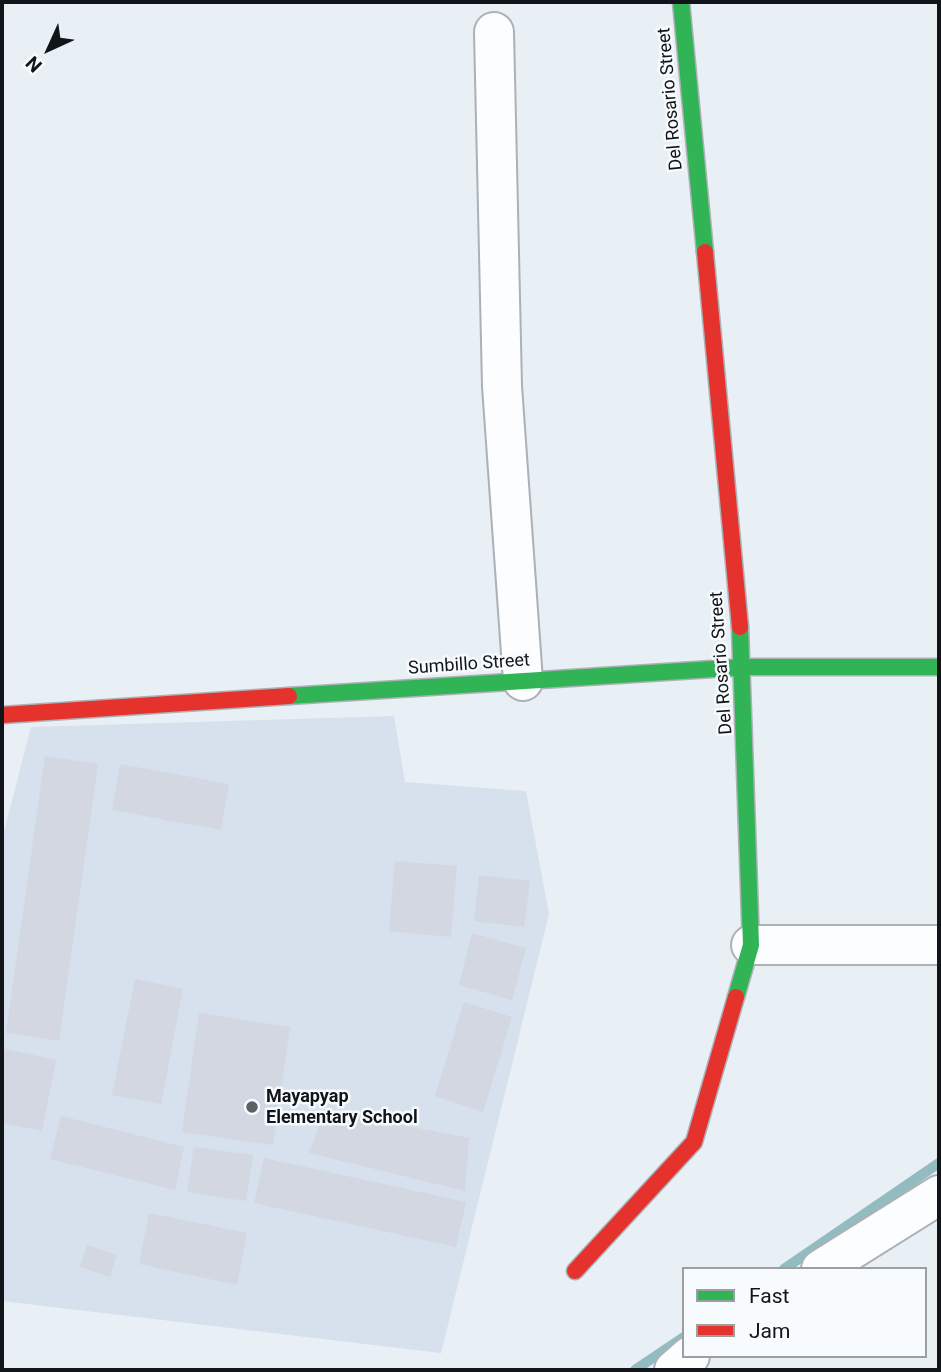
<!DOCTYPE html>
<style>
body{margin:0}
#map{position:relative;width:941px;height:1372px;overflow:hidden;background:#e8eff5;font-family:Roboto,sans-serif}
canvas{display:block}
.frame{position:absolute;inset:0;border:4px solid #111519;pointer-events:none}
.legend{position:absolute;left:682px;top:1267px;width:245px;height:91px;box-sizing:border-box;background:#f8fbfd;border:2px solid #9c9fa2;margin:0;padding:9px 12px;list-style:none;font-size:21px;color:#111519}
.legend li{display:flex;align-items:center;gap:14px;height:35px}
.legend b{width:35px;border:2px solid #9c9fa2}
.north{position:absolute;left:14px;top:14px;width:70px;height:70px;-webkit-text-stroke:5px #f8fbfd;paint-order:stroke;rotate:225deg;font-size:19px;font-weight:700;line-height:28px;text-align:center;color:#111519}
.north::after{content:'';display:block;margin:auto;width:24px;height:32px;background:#111519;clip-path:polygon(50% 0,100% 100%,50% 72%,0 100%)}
</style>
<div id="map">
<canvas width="941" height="1372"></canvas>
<div class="frame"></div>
<ul class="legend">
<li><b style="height:9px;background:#30b455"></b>Fast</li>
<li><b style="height:9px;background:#e5322d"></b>Jam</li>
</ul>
<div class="north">N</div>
</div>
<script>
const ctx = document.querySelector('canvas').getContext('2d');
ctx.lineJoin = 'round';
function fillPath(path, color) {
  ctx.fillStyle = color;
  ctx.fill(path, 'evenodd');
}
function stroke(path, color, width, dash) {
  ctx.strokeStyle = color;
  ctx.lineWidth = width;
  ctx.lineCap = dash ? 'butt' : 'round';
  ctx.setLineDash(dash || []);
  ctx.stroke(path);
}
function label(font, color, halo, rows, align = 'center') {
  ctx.font = font + ' Roboto,sans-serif';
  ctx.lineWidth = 5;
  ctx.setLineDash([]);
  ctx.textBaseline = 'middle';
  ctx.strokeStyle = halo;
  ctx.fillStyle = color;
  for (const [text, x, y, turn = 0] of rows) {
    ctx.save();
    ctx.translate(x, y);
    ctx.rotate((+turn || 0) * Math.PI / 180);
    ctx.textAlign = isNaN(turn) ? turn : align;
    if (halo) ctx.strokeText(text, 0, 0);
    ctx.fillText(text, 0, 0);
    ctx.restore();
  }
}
fillPath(new Path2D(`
 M394,716L405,782L526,791L549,914L441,1353L2,1301V839L31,727Z`), '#d6e1ed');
stroke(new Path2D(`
 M784,1269L939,1163
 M635,1370L684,1337`), '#92bcc0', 10);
fillPath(new Path2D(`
 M45,756L98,764L59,1041L6,1033Z
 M120,764L229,784L221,830L112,810Z
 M395,861L457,866L451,937L389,931Z
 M479,875L530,881L524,927L474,921Z
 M472,933L526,948L512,1000L459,985Z
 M135,979L183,989L161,1104L112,1095Z
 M464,1002L512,1017L483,1112L435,1096Z
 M199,1013L290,1027L273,1145L182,1132Z
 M2,1048L56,1060L42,1131L2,1123Z
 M325,1110L469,1138L465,1191L309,1153Z
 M61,1116L184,1147L175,1190L50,1159Z
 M194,1147L253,1155L246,1201L187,1192Z
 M264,1158L466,1202L456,1247L254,1203Z
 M149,1213L247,1233L237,1285L139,1264Z
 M87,1245L117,1255L110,1277L80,1267Z`), '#d2d7e1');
const street = new Path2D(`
 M494,32L502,386L523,681
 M751,945H939
 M821,1269L939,1195
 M674,1370L690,1356`);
const fast = new Path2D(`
 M681,2L705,252
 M289,696L744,667H939
 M736,997L751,945L740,627`);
const jam = new Path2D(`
 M705,252L740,627
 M2,715L289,696
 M575,1271L694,1142L736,997`);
stroke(street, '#acb1b6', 42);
stroke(fast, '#acb1b6', 19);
stroke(jam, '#acb1b6', 19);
stroke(street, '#fcfdfe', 38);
stroke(fast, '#30b455', 16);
stroke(jam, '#e5322d', 16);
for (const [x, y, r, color] of [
 [252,1107,7,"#5c6166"]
]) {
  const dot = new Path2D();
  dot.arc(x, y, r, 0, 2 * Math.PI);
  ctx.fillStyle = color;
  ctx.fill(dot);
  stroke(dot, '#f8fbfd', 2.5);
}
label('18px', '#111519', '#f8fbfd', [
 ["Del Rosario Street",671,99,-95],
 ["Del Rosario Street",722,663,-94],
 ["Sumbillo Street",469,665,-4]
]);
label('bold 18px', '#111519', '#f8fbfd', [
 ["Mayapyap",266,1097],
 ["Elementary School",266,1118]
], 'left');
</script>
